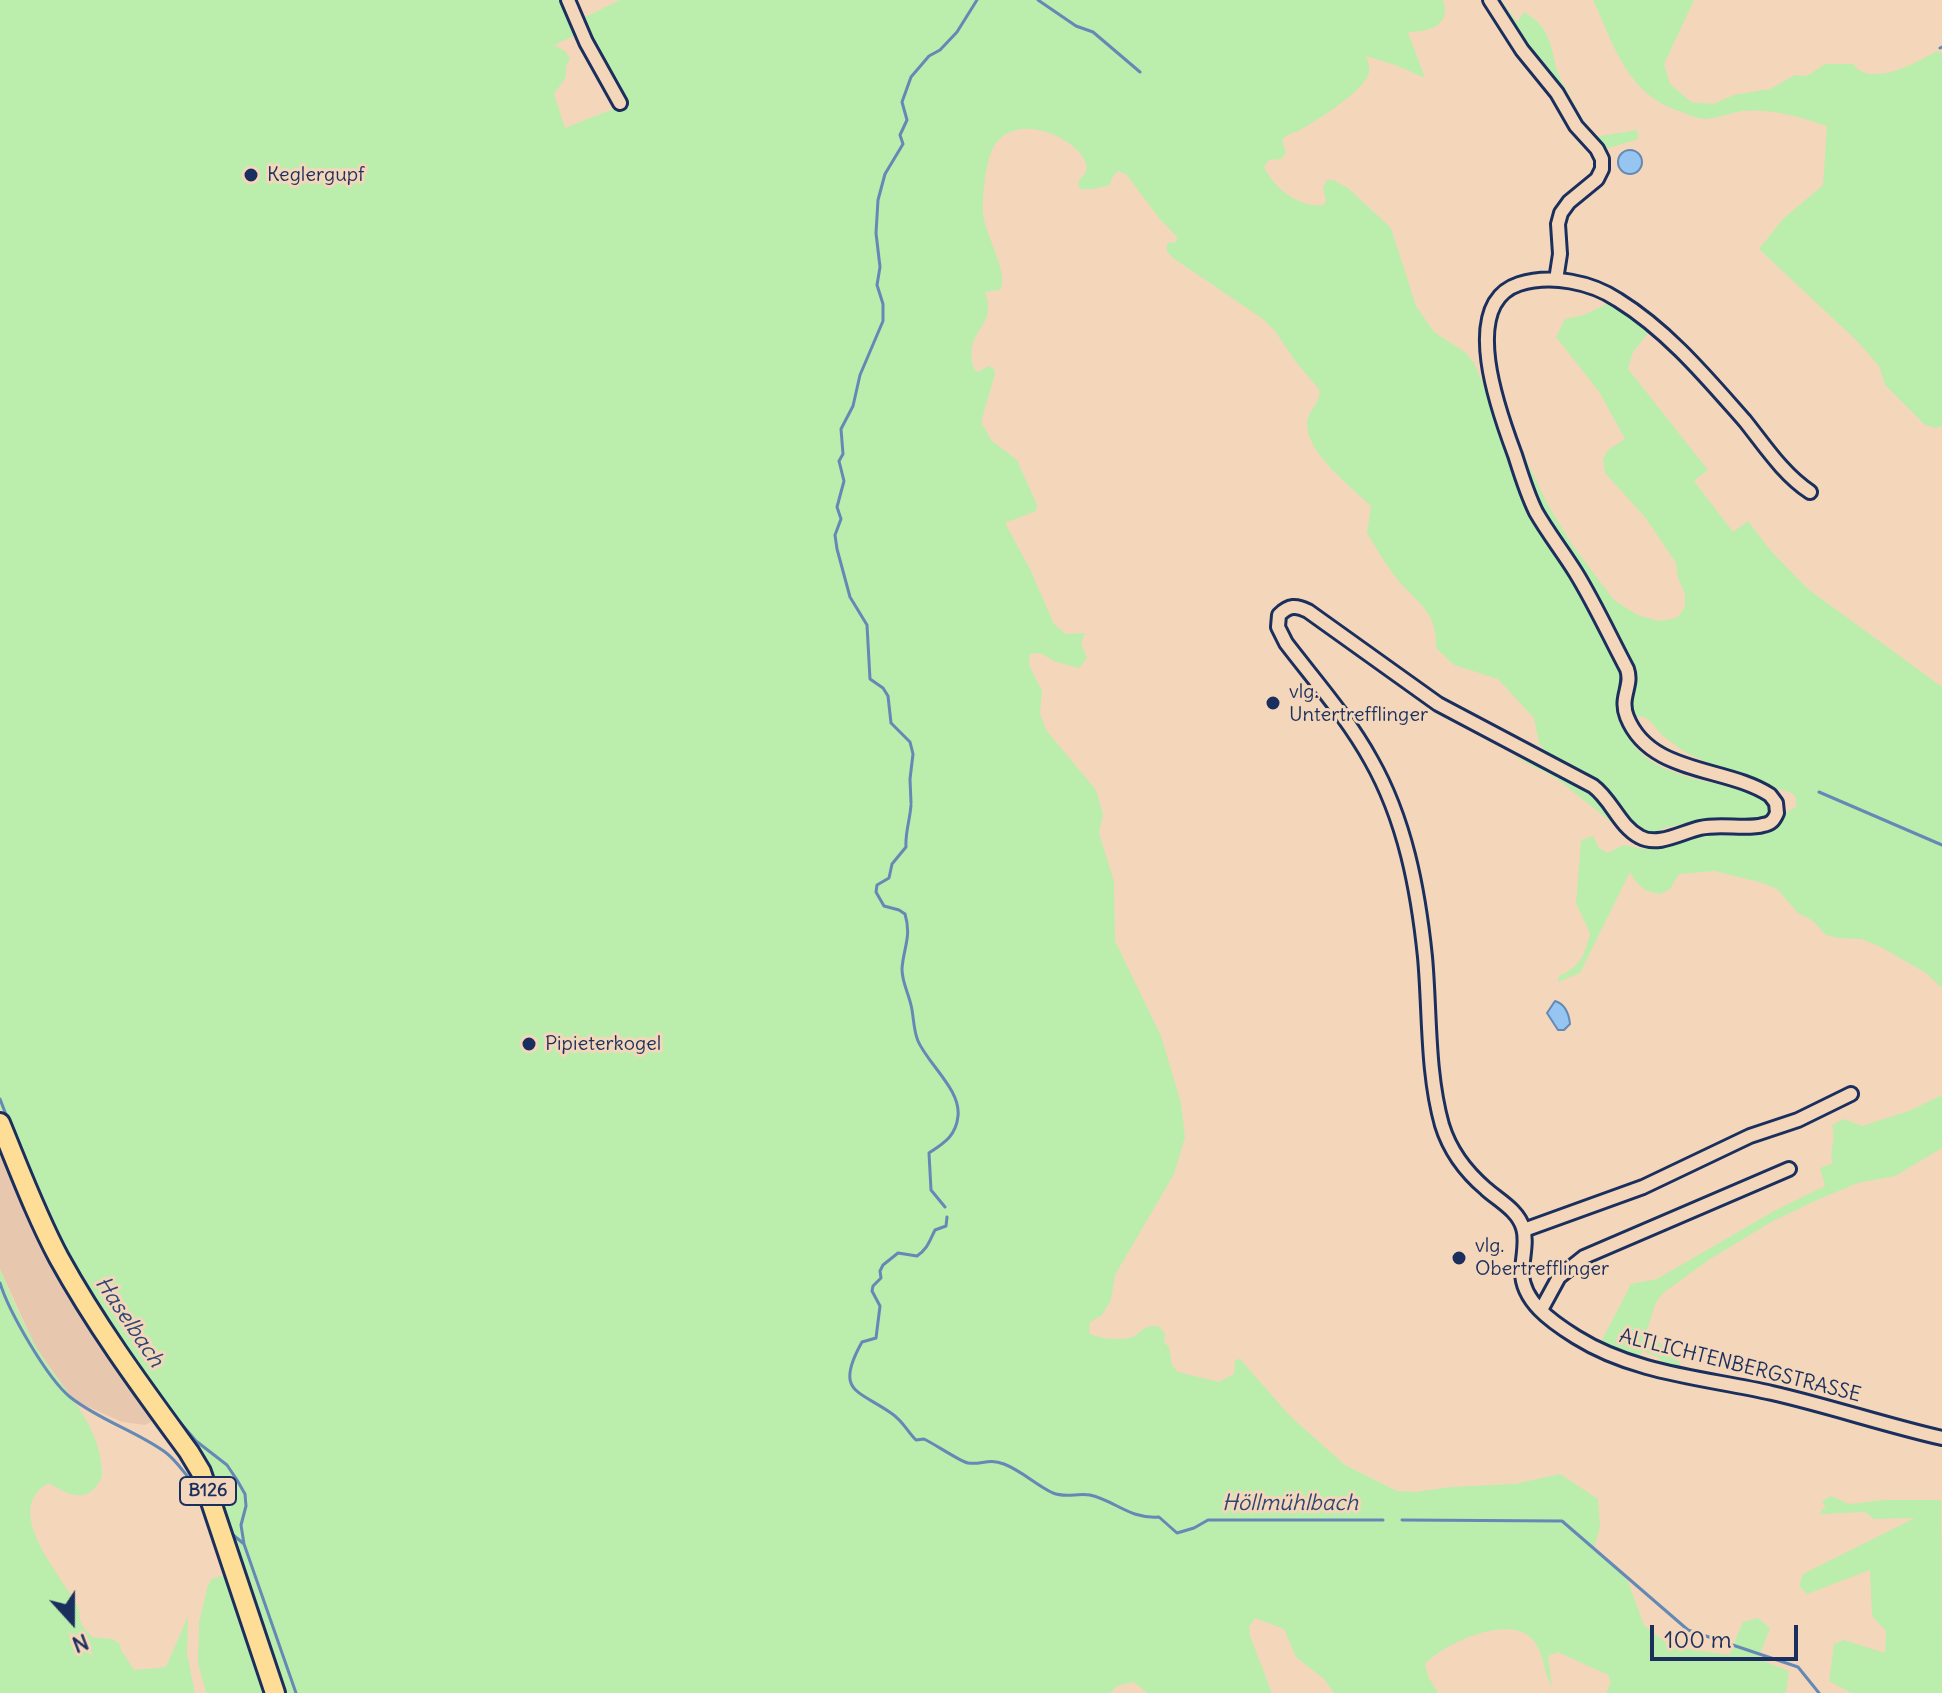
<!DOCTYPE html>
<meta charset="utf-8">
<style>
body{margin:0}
#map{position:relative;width:1942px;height:1693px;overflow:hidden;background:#f4d7ba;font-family:Delius,sans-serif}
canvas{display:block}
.north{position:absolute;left:32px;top:1581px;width:80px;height:80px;-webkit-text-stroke:6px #f4d7ba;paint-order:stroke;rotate:159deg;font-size:22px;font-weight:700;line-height:32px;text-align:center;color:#1b2f5e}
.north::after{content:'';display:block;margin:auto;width:28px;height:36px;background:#1b2f5e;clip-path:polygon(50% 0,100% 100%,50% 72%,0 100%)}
.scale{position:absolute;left:1650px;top:1625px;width:148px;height:36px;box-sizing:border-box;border:4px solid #1b2f5e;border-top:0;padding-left:10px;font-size:24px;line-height:28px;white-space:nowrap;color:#1b2f5e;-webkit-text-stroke:6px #f4d7ba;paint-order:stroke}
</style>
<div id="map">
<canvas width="1942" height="1693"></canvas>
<div class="north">N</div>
<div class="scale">100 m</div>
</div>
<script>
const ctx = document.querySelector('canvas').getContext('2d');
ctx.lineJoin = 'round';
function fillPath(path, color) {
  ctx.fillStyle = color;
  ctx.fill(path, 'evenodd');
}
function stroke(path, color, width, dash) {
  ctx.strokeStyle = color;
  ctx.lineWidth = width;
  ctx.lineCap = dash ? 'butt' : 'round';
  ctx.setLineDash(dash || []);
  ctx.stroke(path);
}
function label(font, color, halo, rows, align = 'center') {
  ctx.font = font + ' Delius,sans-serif';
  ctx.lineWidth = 6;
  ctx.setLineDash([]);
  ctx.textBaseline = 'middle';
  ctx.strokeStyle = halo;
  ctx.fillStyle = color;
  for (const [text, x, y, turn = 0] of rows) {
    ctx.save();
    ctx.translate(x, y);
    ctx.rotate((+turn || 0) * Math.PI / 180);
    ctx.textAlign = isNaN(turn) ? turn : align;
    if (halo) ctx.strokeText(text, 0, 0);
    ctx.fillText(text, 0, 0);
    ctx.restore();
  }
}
fillPath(new Path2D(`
 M0,1144L57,1271L95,1336L155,1420L145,1425L122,1422L73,1400L35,1346L0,1269Z`), '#e8c7af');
fillPath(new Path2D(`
 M0,0H565L578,34L554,45L565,51L570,59L566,66V77L554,94L565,128L618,107H627L579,20L620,0H1443C1452,26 1428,32 1408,32L1425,78L1398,66L1366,56C1368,61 1371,69 1368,75C1361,93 1316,121 1298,131C1291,134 1287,134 1282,140L1286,153L1281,159L1269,160L1264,167C1274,188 1299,208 1323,205L1326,201L1323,188L1327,180H1333L1348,188L1391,228L1416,306L1434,332L1465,352L1474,363L1493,405L1518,443L1548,505L1571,543L1613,599L1637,615L1659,621L1677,618L1685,607V594L1678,578L1676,563L1645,517L1605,473L1603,459L1608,450L1625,439L1600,393L1556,337L1565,319L1584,315L1610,302L1649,332L1633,352L1628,369L1708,470L1694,481L1733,532L1748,521L1771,551L1808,589L1942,687V988L1926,973L1879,946L1861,939L1838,938L1826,935L1813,921L1798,913L1777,889L1763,883L1714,871L1679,874L1670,889L1660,894C1643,892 1638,885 1630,872L1580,973L1558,982L1559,976C1580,967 1585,955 1590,933L1576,903L1581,840L1593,836L1599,848L1608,853L1623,845L1645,849L1717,830L1757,835L1768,833L1782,823L1785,813L1796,807V798L1792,793L1738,777L1685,752L1663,736L1648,719L1639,716L1630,720L1625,730C1642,772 1694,778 1733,788C1745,791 1758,793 1768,801V813L1759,820L1697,822L1668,827L1649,834L1643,833L1625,821H1610L1556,778L1515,757L1564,774L1539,743L1534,718L1498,679L1454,665L1436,648C1438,609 1414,602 1394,575C1384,562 1376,547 1367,533L1371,506C1351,487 1306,453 1307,423C1308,409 1322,403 1319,389L1295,361L1275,331L1263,319L1173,258L1167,251V243L1176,242L1177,237L1159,218L1126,174L1118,171L1112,178L1110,185C1101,187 1089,191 1080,189L1078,182C1080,178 1084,176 1086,172C1094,147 1019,105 994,146C986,159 982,197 983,213C984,233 1010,274 1000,290L985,292C986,296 988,300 988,305C990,330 963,334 974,369L978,372L989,366L994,369L995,374L981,422L992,441L1017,460L1037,505L1036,511L1005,523L1030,569L1054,624L1066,634L1085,633L1081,643L1087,658L1079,668L1056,662L1040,653L1030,654L1029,665L1042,691L1040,713L1046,730L1096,790L1103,814L1099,833L1114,882L1115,941L1161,1036L1181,1103L1185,1137L1174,1174L1115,1275L1111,1300L1102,1315L1090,1322L1089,1333C1098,1339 1117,1340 1128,1338C1143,1335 1139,1325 1158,1326L1165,1333L1164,1342L1169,1347L1172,1365L1178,1372L1219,1382L1234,1374L1235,1360L1240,1359L1290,1416L1345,1465L1397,1491L1416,1492L1450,1487L1515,1484L1560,1474L1598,1499L1600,1527L1594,1548L1627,1579L1644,1625L1670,1646L1729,1655L1743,1622L1758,1618L1770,1628L1758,1659L1789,1671L1786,1693H1606L1611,1682L1608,1675L1558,1652L1548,1656L1552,1686C1543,1673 1545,1654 1533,1640C1511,1613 1444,1643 1425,1664L1428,1676L1438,1693H1334L1324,1679L1296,1657L1284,1629L1255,1618L1249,1627L1250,1636L1272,1693H1147L1134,1682L1117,1686L1110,1693H280L224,1519L81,1285L44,1213L0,1107Z
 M1485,0H1501L1517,22L1524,12C1557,31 1548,53 1562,82C1570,97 1584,124 1595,137L1637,130L1638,139L1602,150L1541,80L1524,65Z
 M1593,0H1694L1664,64L1670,84L1691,102L1713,104L1734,95L1770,89L1795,75L1807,76L1825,64H1853C1871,89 1917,62 1937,51L1942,53V426L1936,428L1925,425L1885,385L1879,366L1857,341L1759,249L1783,219L1823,185L1827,126C1800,117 1771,108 1742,111C1730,113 1718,118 1705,119C1698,119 1689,115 1682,112C1627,95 1615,47 1593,0Z
 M1942,1095V1148L1895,1176L1858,1183L1819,1199L1773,1221L1710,1259L1663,1293L1656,1302L1647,1330L1680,1363L1678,1370H1671L1658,1357L1643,1351L1636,1360L1616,1353V1347L1601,1342L1631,1284L1657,1279L1774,1211L1825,1186L1820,1168L1833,1163C1828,1148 1837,1143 1832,1125L1844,1119L1862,1126L1909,1111Z
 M0,1269C10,1294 21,1319 34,1343C57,1385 102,1422 102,1474C102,1479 100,1480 97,1485C85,1504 64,1493 49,1483C0,1509 61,1575 77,1605C80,1611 79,1617 81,1623C83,1628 89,1633 92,1637L112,1639L120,1644L121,1650L134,1670L166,1667L188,1616L187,1654L195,1693H0Z
 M1831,1496L1849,1504L1885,1500H1941L1942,1693H1851L1829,1681L1834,1644L1844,1640L1885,1653L1886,1631L1872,1616L1870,1570L1807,1594L1799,1586L1803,1574L1915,1518L1874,1519L1865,1512L1820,1514L1822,1509L1826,1508L1822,1501Z
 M224,1575L228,1576L269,1693H206L198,1663L199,1622L208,1585L212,1579Z`), '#bbedad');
const water = new Path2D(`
 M1618 162a12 12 0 1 1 24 0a12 12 0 1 1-24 0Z
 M1555,1001C1565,1004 1569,1014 1570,1024L1564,1030H1558L1547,1013Z`);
fillPath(water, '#95c5f0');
stroke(water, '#6489b6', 2);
stroke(new Path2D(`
 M1038,0L1076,26L1093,32L1140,72
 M1940,48L1942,47
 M1819,792L1942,845
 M911,803L910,779L913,754L910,742L891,723L888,696L883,688L870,679L867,625L850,597L837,549L835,535L841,519L837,507L844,481L839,461L843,454L841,429L853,406L860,375L883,321V304L877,285L880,267L876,233L878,200L885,174L903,144L900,135L907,120L902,102L911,77L929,56L940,50L957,32L977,0
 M911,805C910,820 905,833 906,847L892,864L889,878L877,885L876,892L884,906L899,910L905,914C912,937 903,949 902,969C902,982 908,992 911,1005C914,1017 913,1029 918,1041C928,1064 961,1090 958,1116C956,1136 944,1143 929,1153L931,1190L945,1207
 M0,1099L8,1120
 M33,1179L39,1194
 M45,1209L61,1242
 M947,1217L946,1226L935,1230C929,1242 928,1248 917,1256L898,1253L883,1265L880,1271L881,1278L873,1286L872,1291L880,1306L876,1338L862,1342C834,1392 858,1390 891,1413C903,1421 907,1431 916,1440L924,1439C933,1443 961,1462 968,1463C982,1465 988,1458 1004,1464C1022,1471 1036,1485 1053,1493C1065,1498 1077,1493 1090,1495C1116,1501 1129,1519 1159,1517L1177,1533L1194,1528L1208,1520H1383
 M0,1283C9,1312 47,1378 70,1397C99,1420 136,1431 165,1452C179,1462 186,1478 199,1488
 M166,1406L196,1441L227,1465L237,1480L245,1494L246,1506L241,1525L244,1544L296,1693
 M220,1500L232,1534L244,1544
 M1402,1520L1562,1521L1688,1630L1798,1667L1819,1693`), '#6489b6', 3);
const street = new Path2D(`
 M568,0L586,42L620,103
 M1490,0L1522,50L1557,93L1576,126L1597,149L1602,159V169L1597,179L1569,202L1561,213L1558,224L1560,254L1556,280
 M1810,492C1783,474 1765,446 1745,421C1707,378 1668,331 1618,300C1591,282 1551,274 1519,284C1458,304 1500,415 1515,455C1521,474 1527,494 1536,512C1548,533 1563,552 1576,573C1595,604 1610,637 1627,669C1633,686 1619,697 1627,717C1650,775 1726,766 1770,795L1776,803L1777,813C1774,820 1771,824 1763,825C1746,830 1721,823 1700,828C1682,832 1658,847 1640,837C1619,826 1612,800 1593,786L1438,704L1308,611C1296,605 1289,605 1279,615L1278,627L1286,643C1315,681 1348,718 1371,760C1405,820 1418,889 1425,957C1430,1012 1427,1072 1442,1125C1450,1151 1466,1172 1486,1189C1498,1200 1518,1210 1523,1228C1527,1240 1523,1256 1522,1270C1521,1301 1552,1322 1576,1337C1635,1374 1706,1378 1772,1393C1829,1406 1885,1425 1942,1438
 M1524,1230L1643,1187L1750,1136L1798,1120L1851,1094
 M1541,1310L1559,1277L1584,1257L1789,1169`);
const primary = new Path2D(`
 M0,1123C19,1169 36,1215 59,1258C97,1327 143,1389 189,1452L201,1472L275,1693`);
stroke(street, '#1b2f5e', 18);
stroke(primary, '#1b2f5e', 24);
stroke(street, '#f4d7ba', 12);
stroke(primary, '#fede96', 18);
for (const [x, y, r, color] of [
 [251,175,8,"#1b2f5e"],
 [1273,703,8,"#1b2f5e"],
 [529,1044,8,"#1b2f5e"],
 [1459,1258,8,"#1b2f5e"]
]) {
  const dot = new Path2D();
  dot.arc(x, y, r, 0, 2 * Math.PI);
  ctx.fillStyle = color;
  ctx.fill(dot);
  stroke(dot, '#f4d7ba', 3);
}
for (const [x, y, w] of [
 [208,1491,56]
]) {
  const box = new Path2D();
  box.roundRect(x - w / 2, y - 14, w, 28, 6);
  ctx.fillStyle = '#f4d7ba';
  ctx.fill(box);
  stroke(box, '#1b2f5e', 2);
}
label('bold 18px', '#1b2f5e', null, [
 ["B126",208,1491]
]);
label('20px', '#1b2f5e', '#f4d7ba', [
 ["Keglergupf",267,175],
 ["vlg.",1289,692],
 ["Untertrefflinger",1289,715],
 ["Pipieterkogel",545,1044],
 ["vlg.",1475,1246],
 ["Obertrefflinger",1475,1269]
], 'left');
label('20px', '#1b2f5e', '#f4d7ba', [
 ["ALTLICHTENBERGSTRASSE",1740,1366,14]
]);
label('italic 22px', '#2d4674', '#f4d7ba', [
 ["Haselbach",129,1322,56],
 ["Höllmühlbach",1290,1504]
]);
</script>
